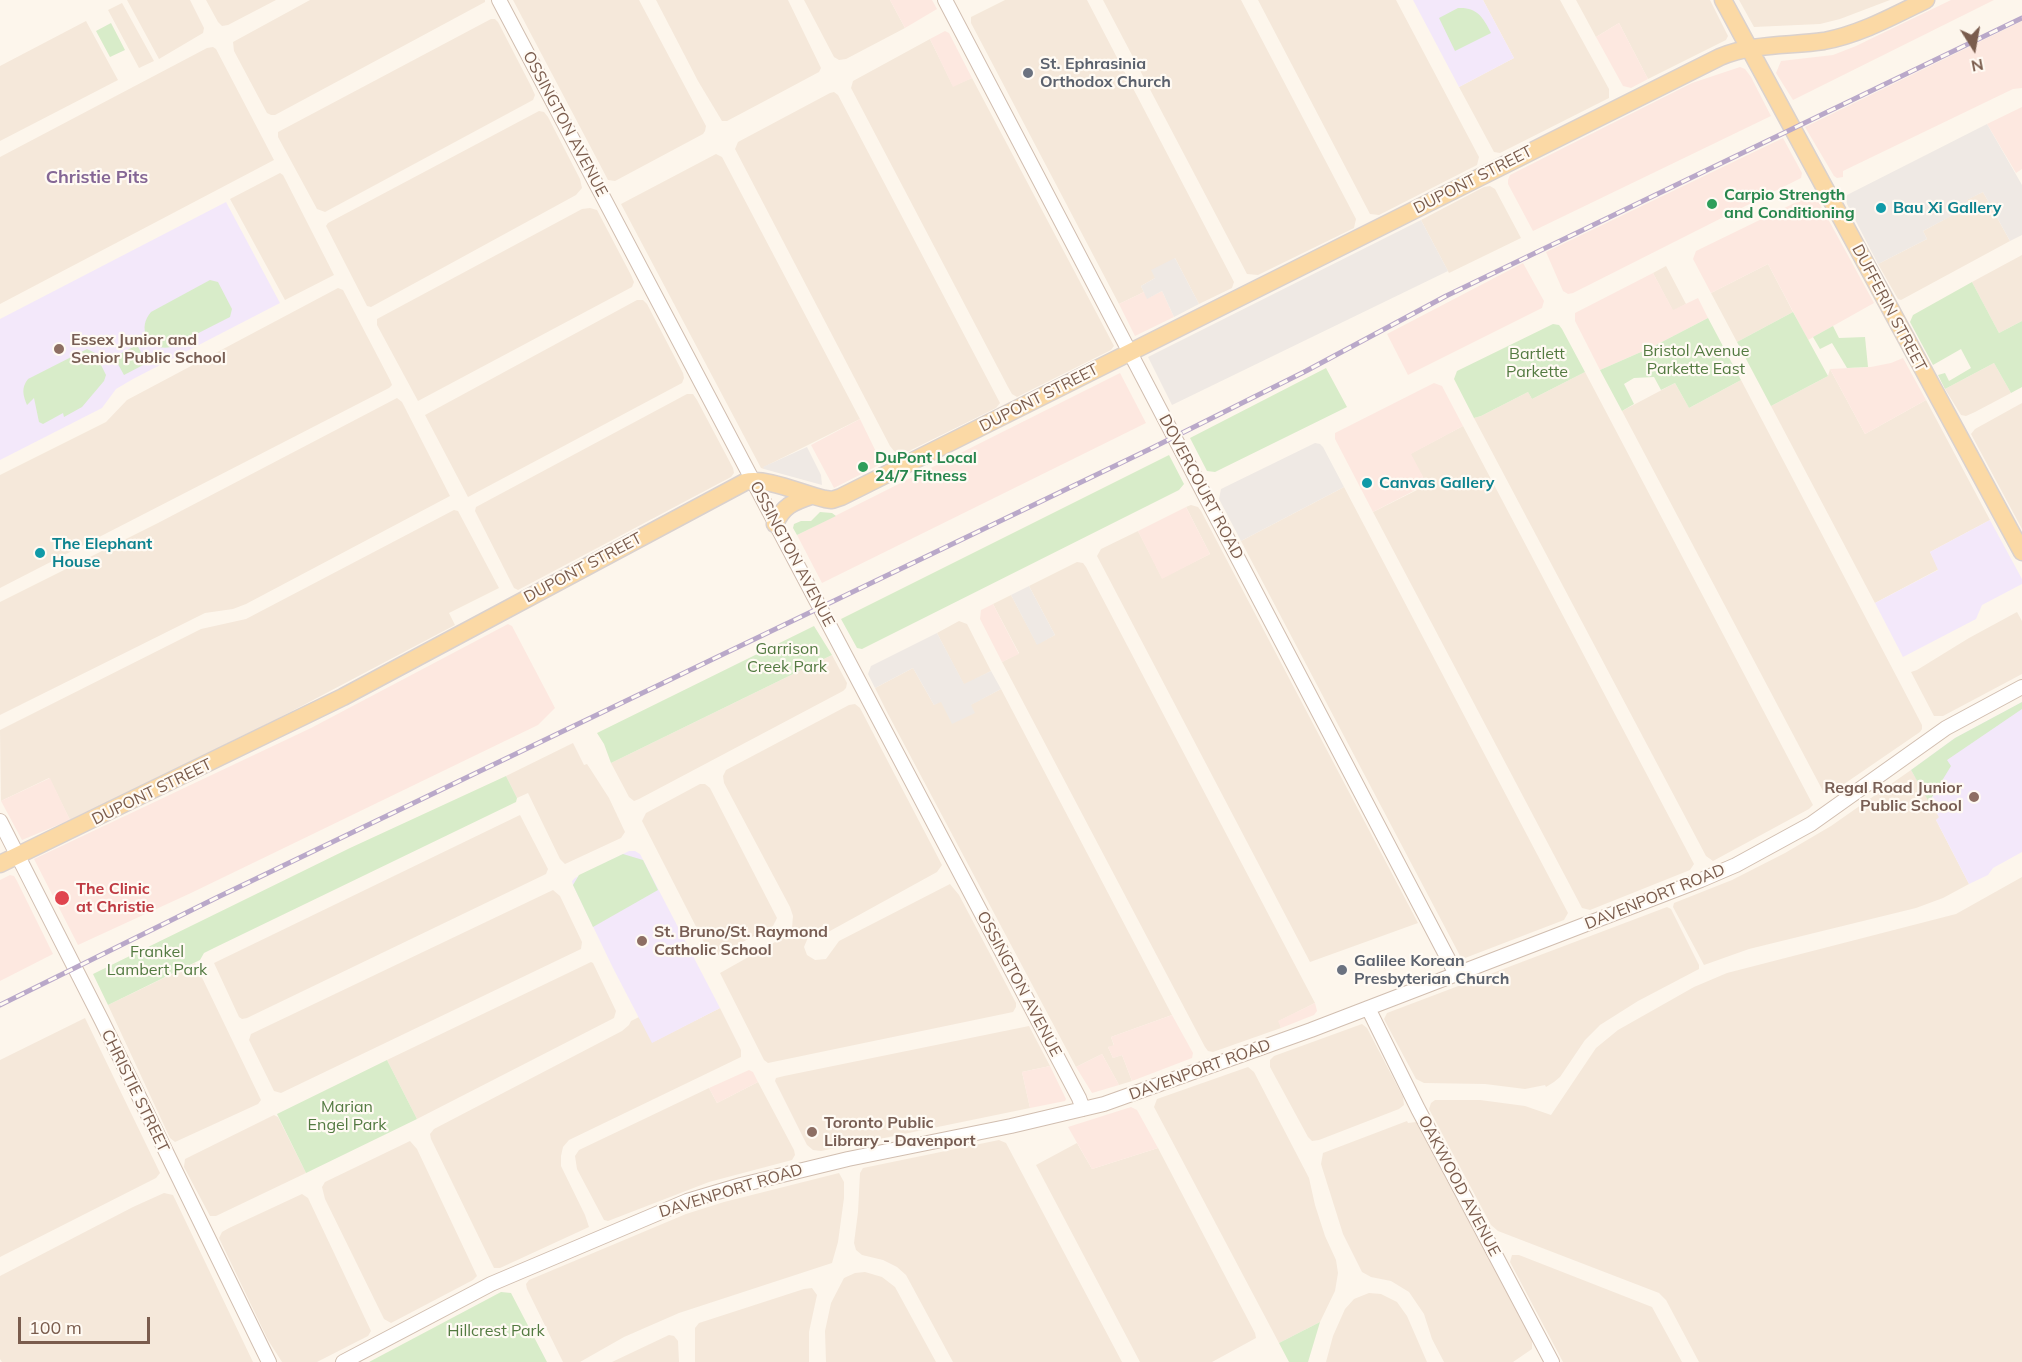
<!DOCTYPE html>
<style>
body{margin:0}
#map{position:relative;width:2022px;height:1362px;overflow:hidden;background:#fdf6ec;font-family:Mulish,sans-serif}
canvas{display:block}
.north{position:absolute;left:1944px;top:18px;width:60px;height:60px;-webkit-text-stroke:4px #fffaf3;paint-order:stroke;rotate:169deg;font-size:16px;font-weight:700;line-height:24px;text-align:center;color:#7a5c4d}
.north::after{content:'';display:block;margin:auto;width:21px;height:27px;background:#7a5c4d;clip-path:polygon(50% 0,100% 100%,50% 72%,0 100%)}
.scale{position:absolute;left:18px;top:1317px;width:132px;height:27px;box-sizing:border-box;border:3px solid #7a5c4d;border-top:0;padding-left:8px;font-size:18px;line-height:21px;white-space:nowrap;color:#7a5c4d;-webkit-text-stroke:4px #fffaf3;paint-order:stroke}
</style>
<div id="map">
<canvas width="2022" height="1362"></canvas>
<div class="north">N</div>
<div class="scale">100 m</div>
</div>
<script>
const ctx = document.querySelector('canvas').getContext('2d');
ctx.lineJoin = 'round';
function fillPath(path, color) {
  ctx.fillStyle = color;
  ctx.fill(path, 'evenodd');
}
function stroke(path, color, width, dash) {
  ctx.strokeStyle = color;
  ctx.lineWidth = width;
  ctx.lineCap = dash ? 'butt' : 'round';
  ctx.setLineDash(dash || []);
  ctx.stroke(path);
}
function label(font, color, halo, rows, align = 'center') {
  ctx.font = font + ' Mulish,sans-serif';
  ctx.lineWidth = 4.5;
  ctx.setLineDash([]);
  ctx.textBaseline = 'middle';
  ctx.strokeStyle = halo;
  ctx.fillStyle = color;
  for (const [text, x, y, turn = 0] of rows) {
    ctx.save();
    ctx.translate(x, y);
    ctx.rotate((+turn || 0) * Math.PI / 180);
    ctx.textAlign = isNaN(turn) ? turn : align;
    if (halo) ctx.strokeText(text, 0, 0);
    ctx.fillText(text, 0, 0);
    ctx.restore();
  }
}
fillPath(new Path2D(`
 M127,0H190L204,28L203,33L159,59Z
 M206,0H276L228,25L222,26L218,22Z
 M310,0H485V2L275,115H271L267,113L234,51L233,42Z
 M513,0H639L706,126L705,131L703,134L615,181L608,180Z
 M656,0H788L821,68L819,72L761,103L727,121H722L698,81Z
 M804,0H890L905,28L846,59L839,60L834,57Z
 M1005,0H1087L1234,282L1232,288L1199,304L1175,258L1155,278L1141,286L1144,292L1119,304L971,23V17Z
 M1103,0H1241L1356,219L1354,228L1258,275L1247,274Z
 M1258,0H1396L1479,157L1477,165L1379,215L1370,214Z
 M1483,0H1560L1609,89V98L1500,153L1494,152L1459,87L1514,58Z
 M1576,0H1710L1728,36L1726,40L1648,79L1619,23L1596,37Z
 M1739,0H1890L1840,19L1820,24L1754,27Z
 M122,3L154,61L139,68L108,10Z
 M491,19H495L498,22L531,86L535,95L533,100L325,212L317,209L278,137V132Z
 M86,21L118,80L0,141V66Z
 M930,39L953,86L972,78L1114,346L1111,350L1017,397L1012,394L1008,387L851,88L853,81Z
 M213,47L216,49L274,160L0,304V157L207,48Z
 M830,93L834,92L838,95L1000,403L996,408L901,455L894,451L890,446L735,149L738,142Z
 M539,111L544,112L548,117L580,179L582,188L576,195L371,307L367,306L326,226L328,223Z
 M716,154L722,157L860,419L764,467V469L761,468L621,204Z
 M280,173L283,175L334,275L285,300L230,199Z
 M1490,186L1495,189L1521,238L1449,273L1421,220L1484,187Z
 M1983,192L2010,241L1901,300L1898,299L1878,264L1927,239L1923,231L1969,206L1966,200Z
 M590,208L597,210L631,275L634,282L632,287L418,401L377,325V319L582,209Z
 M2022,255V321L1999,333L1972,282Z
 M1768,264L1793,312L1737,342L1711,293Z
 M1666,266L1686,304L1673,311L1653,273Z
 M338,288L343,290L390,380L392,385L389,388L0,588V475L106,422L127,400Z
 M637,300H643L647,304L683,373L684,378L682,383L468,497L425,415Z
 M1994,363L2011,393L1975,412L1966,416L1961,415L1945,389Z
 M1830,369L1865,434L1926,400L1990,520L1930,552L1939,569L1875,603L1771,406L1828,376Z
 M1585,372L1813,805L1809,809L1713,861L1706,856L1474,418L1481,416L1528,392L1532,399Z
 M1741,380L1922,725V729L1920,732L1828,795L1824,793L1622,411L1675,383L1689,408Z
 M687,394H693L697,400L733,468L734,473L731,477L518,590L514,588L475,511L476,507Z
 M397,398L402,402L450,496L246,604L233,609L205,613L0,715V602L158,523Z
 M2022,403V529L1971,434L1975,429Z
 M1463,426L1694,864L1690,870L1590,910L1582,908L1373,512L1427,485L1410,454Z
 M1344,487L1568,913L1564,920L1465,958L1460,956L1457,950L1241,541Z
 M1191,505L1198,507L1201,511L1418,923L1310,962L1097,556L1101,549L1138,531L1162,578L1210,554L1186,507Z
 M454,510L458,511L499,588L449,613L455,625L279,718L70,820L49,778L1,801L0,730L201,629L246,619Z
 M1077,562L1083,563L1086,567L1315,1003L1279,1021L1281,1028L1213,1052L1208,1051L1205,1047L1002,662L1019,653L993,604L1011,595L1037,644L1055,635L1029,586Z
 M2017,612L2022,621V674L1943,716H1934L1911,672L1917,670L1969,638Z
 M959,621L967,624L991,671L964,685L937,633Z
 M832,655L847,683L846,688L843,691L639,799L634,801L629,797L611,763Z
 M913,668L934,705L940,701L970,705L1001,689L1172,1015L1111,1037L1114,1046L1108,1047L1113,1058L1122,1055L1132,1081L1119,1085L1102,1054L1076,1067L888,714L875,688Z
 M855,704L860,708L942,865L937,872L830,931L809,935L804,947L807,955L815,960L826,959L839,941L950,884L959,895L1016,1003V1007L1013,1012L768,1063L764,1060L720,973L784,937L792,928L793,916L790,907L724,783L723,776L726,770L849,705Z
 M573,743L584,765L587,764L591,770L609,798L625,832L621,838L565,864L560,859L528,793L517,798L506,776Z
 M1911,770L1940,818L1936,820L1969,884L1943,898L1916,908L1749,949L1704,965L1673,907L1674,903L1732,880L1785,853L1831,826Z
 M700,784H705L710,788L777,918L773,926L718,955L709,952L642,821L646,813Z
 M520,815L548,869L546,874L247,1018L242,1019L239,1017L214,963Z
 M2022,877V1362H1699L1666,1300L1659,1293L1498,1231L1491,1225L1429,1109L1431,1103L1435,1100H1480L1525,1106L1551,1115L1596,1048L1618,1030L1694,987L1727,973L1956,914Z
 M553,890L560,896L582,942L581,949L281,1093L274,1091L249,1040L251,1034Z
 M1667,907L1671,909L1699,965V969L1638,1001L1600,1025L1585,1040L1560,1077L1554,1082L1546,1087L1545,1085L1525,1089L1485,1084L1424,1083L1416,1079L1386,1023L1384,1019L1387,1013Z
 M591,962L593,963L616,1011L614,1018L417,1119L387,1060Z
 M195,963L261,1100L258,1104L175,1142L170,1138L108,1005Z
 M720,1008L741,1050V1057L569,1140L563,1147L561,1156V1166L585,1215L589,1227L500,1268H494L431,1139L430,1134L434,1129L622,1031L629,1025L631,1021L639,1017L653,1042Z
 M85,1018L160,1173L156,1178L0,1257V1060Z
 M1362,1024L1367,1028L1403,1097L1404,1105L1399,1109L1319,1140L1312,1141L1308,1137L1270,1067V1060L1274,1056Z
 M1029,1026L1050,1066L1022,1072L1030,1108L821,1151L813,1150L807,1145L775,1081L776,1078L784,1076Z
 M1248,1067L1254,1072L1309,1178L1315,1205L1325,1236L1336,1260L1338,1273L1335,1291L1320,1322L1279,1343L1154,1107L1157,1099Z
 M758,1082L794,1150L795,1155L792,1160L709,1182L608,1221L604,1220L577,1169L575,1156L579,1150L709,1088L717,1103Z
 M274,1115L278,1117L306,1173L216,1216H210L184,1167L185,1159Z
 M1407,1121L1408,1123L1416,1122L1420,1127L1532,1340V1349L1513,1362H1444L1432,1339L1424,1314L1409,1292L1391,1281L1371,1277L1362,1272L1343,1234L1321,1164L1323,1153Z
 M999,1140L1006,1143L1122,1362H953L906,1275L897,1267L883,1260L862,1255L856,1250L854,1243L858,1212L860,1173L863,1168Z
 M410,1141L417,1149L477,1276L473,1280L391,1323L384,1319L325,1199L322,1187L325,1182Z
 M1077,1143L1092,1169L1158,1148L1255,1333L1256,1338L1212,1362H1140L1036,1165Z
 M839,1173L844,1182V1198L838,1242L832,1263L679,1313L624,1337L580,1362H563L527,1289L526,1284L529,1280L686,1214L724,1202Z
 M164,1193L173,1195L253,1362H2L0,1359V1276L133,1207Z
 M302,1194L308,1198L371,1331L368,1336L317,1362H282L268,1340L219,1238L222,1232L229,1228Z
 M1512,1255H1519L1652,1307L1682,1362H1563L1510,1262Z
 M865,1272L882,1277L895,1287L936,1362H826L825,1331L831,1303L844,1278L855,1273Z
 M812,1288L817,1295L809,1332V1362H695V1328L699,1323L804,1289Z
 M1369,1293L1381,1294L1397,1302L1407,1316L1427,1362H1326L1333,1336L1345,1309L1354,1299Z
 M669,1335L674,1336L678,1341L679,1362H612Z`), '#f5e8da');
fillPath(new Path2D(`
 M890,0H932L937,9L905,28Z
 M1951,0H1994L1793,100L1776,73L1781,61L1833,55L1856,46Z
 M2022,21V88L2013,89L1843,171V177L1837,178L1834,176L1805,127Z
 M1619,23L1648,79L1631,88L1623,86L1596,37Z
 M945,31L949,33L972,78L953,87L930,39Z
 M1740,67L1745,69L1751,77L1771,116L1533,231L1508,184V180L1510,175L1692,83Z
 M2022,107V169L2016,173L1987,124Z
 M1783,138L1802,173L1801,178L1573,293L1568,294L1563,291L1546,252Z
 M1811,195L1816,197L1874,303L1808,340L1768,264L1711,293L1693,259L1696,251Z
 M1523,263L1544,301L1542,308L1408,375L1387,334Z
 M1653,273L1673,310L1698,298L1708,318L1656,345L1647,352H1641L1600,370L1575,321V313Z
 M1162,291L1174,317L1135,336L1119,304L1144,292L1148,298Z
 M1903,358L1926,400L1865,434L1830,369L1871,367L1891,363Z
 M1120,373L1146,423L822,583L797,535Z
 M1434,383L1442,386L1463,426L1411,454L1427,484L1373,512L1335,439V433Z
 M860,419L881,462L879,465L834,488L811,445Z
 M1186,507L1210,554L1162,579L1138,531Z
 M993,604L1019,654L1002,662L980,619L981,610Z
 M508,624L512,626L555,708L538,725L191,893L78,945L34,859L311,728Z
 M50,778L70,820L22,840L1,801Z
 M10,875L14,876L17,881L53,954L0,981V880Z
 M1315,1003L1317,1011L1314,1015L1281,1028L1278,1021Z
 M1172,1015L1193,1053L1192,1058L1132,1081L1122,1055L1113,1058L1108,1047L1114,1045L1111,1037Z
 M1102,1054L1119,1085L1092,1093L1076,1067Z
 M1050,1066L1066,1099L1065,1101L1030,1108L1022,1072Z
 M749,1070L753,1072L758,1082L717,1103L709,1088Z
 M1131,1107L1137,1110L1158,1148L1092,1169L1068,1127Z`), '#fde8e0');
fillPath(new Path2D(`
 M1987,124L2022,185V235L2010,241L1983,192L1967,200L1970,206L1923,231L1927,239L1878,264L1847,204L1846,198L1847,195Z
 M1421,220L1448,271L1172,405L1148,357Z
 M1175,258L1199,304L1174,317L1162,291L1147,299L1141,286L1155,278L1151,270Z
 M1315,443L1320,444L1323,447L1344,487L1241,541L1219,499L1221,489Z
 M807,447L821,475L822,485L764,469L763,467Z
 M1029,586L1055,635L1037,645L1011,595Z
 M937,633L964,684L991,671L1001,689L971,705L975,713L952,724L941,702L934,705L913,668L875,688L868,674L871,666Z`), '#efe9e4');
fillPath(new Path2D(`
 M1413,0H1483L1514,58L1459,87Z
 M226,202L280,303L133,379L116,389L102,408L0,460V319Z
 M1990,520L2022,579V584L1982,605L1976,619L1903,657L1875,603L1938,570L1930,552Z
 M2022,702V852L1993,868L1988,875L1969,884L1936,820L1939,817L1911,770L1955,738Z
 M629,851H635L640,854L720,1008L652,1043L613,968L573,885L572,881L575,878Z`), '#f3e8fa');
fillPath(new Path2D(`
 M1458,8C1477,7 1483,17 1491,33L1455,51L1439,18Z
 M111,23L125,50L110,57L96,31Z
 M210,280L218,282L232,309L230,317L171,347C149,352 136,329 151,312Z
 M1972,282L1999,333L2022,321V387L2011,393L1994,363L1945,389L1938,375L1945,373L1949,381L1971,368L1961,349L1933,365L1910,322L1913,315Z
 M1793,312L1828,376L1771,406L1737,342Z
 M1708,318L1741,380L1689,408L1675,383L1661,390L1654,377L1634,378L1624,384L1634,404L1622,411L1600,370L1641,352H1647L1656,345Z
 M1553,324L1559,325L1562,329L1585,372L1532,399L1528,392L1481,416L1474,418L1454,379L1457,371Z
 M1833,326L1839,338L1865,337L1868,367L1847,368L1832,343L1820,349L1813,337Z
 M137,345L147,363L124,375L114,357Z
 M87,349L95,353L106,375L104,381L82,407L64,417L63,413L43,424L39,422L34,398L27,405C23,395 21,388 28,379Z
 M1326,368L1347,407L1215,472L1207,471L1190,438Z
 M1169,455L1184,484L1179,490L862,649L857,648L841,619Z
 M820,512L832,513L836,516L797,535L793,528L794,524L801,521H811Z
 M814,626L832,655L611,763L604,744L597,733Z
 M2022,702V709L1947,760L1951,766L1929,802L1911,770L1955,738Z
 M506,776L517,798L516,802L214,948L204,953L200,960L108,1005L93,974L350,848Z
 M623,854L643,860L658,890L593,927L573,885L579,875Z
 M387,1060L417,1119L306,1173L277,1114Z
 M501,1292L511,1293L547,1362H369Z
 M1320,1322L1308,1362H1289L1279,1343Z`), '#d8ecc9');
const minor = new Path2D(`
 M499,0L1079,1098L1083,1109
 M945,0L1456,974
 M0,821L102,1021L269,1362
 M1368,1008L1418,1109L1552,1362
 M343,1362L491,1284L687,1201L741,1185L848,1159L1011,1126L1104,1104L1311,1030L1701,880L1736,865L1811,824L1946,728L2022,687`);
const major = new Path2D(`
 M1723,0L2022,552
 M775,524C783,506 793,502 811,496
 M0,864L343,697L745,482C767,477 802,494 825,499L832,500L841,497L1720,57C1753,43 1790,46 1824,41C1861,34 1893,16 1926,0`);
stroke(minor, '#d1beb0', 16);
stroke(major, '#dad1cd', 19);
stroke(minor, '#fff', 14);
stroke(major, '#fbd9a5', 16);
const rail = new Path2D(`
 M0,1005L218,897L1152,448L1306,371L1446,296L2022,18`);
stroke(rail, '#b9a8c9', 5);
stroke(rail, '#fffaf3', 3, [9]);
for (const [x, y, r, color] of [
 [1028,73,6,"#6b7280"],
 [1712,204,6,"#2e9e5b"],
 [1881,208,6,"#0f9aa8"],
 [59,349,6,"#8d6e63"],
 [863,467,6,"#2e9e5b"],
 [1367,483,6,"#0f9aa8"],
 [40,553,6,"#0f9aa8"],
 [1974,797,6,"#8d6e63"],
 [62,898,8,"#e0444e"],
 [642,941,6,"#8d6e63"],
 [1342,970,6,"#6b7280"],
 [812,1132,6,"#8d6e63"]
]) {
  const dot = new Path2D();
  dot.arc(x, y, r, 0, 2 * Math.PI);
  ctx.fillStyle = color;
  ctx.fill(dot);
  stroke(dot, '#fffaf3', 2);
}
label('bold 16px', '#5b616d', '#fffaf3', [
 ["St. Ephrasinia",1040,64],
 ["Orthodox Church",1040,82],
 ["Galilee Korean",1354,961],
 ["Presbyterian Church",1354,979]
], 'left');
label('16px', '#7a5c4d', '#fffaf3', [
 ["OSSINGTON AVENUE",565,124,62],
 ["DUPONT STREET",1473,180,-27],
 ["DUFFERIN STREET",1889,308,62],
 ["DUPONT STREET",1039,398,-27],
 ["DOVERCOURT ROAD",1201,487,62],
 ["OSSINGTON AVENUE",792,554,62],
 ["DUPONT STREET",583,568,-28],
 ["DUPONT STREET",152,792,-26],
 ["DAVENPORT ROAD",1655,897,-22],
 ["OSSINGTON AVENUE",1019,984,62],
 ["DAVENPORT ROAD",1200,1070,-20],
 ["CHRISTIE STREET",135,1091,64],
 ["OAKWOOD AVENUE",1459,1186,62],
 ["DAVENPORT ROAD",731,1191,-17]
]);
label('bold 16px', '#27864d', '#fffaf3', [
 ["Carpio Strength",1724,195],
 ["and Conditioning",1724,213],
 ["DuPont Local",875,458],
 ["24/7 Fitness",875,476]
], 'left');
label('bold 16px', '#0d838f', '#fffaf3', [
 ["Bau Xi Gallery",1893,208],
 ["Canvas Gallery",1379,483],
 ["The Elephant",52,544],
 ["House",52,562]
], 'left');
label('bold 16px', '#785e54', '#fffaf3', [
 ["Essex Junior and",71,340],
 ["Senior Public School",71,358],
 ["Regal Road Junior",1962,788,"right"],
 ["Public School",1962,806,"right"],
 ["St. Bruno/St. Raymond",654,932],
 ["Catholic School",654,950],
 ["Toronto Public",824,1123],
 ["Library - Davenport",824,1141]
], 'left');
label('16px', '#537a41', '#fffaf3', [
 ["Bristol Avenue",1696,351],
 ["Parkette East",1696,369],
 ["Bartlett",1537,354],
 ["Parkette",1537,372],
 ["Garrison",787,649],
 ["Creek Park",787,667],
 ["Frankel",157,952],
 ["Lambert Park",157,970],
 ["Marian",347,1107],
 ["Engel Park",347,1125],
 ["Hillcrest Park",496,1331]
]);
label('bold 16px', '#be3a42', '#fffaf3', [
 ["The Clinic",76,889],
 ["at Christie",76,907]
], 'left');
label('bold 18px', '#846695', '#fffaf3', [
 ["Christie Pits",97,178]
]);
</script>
